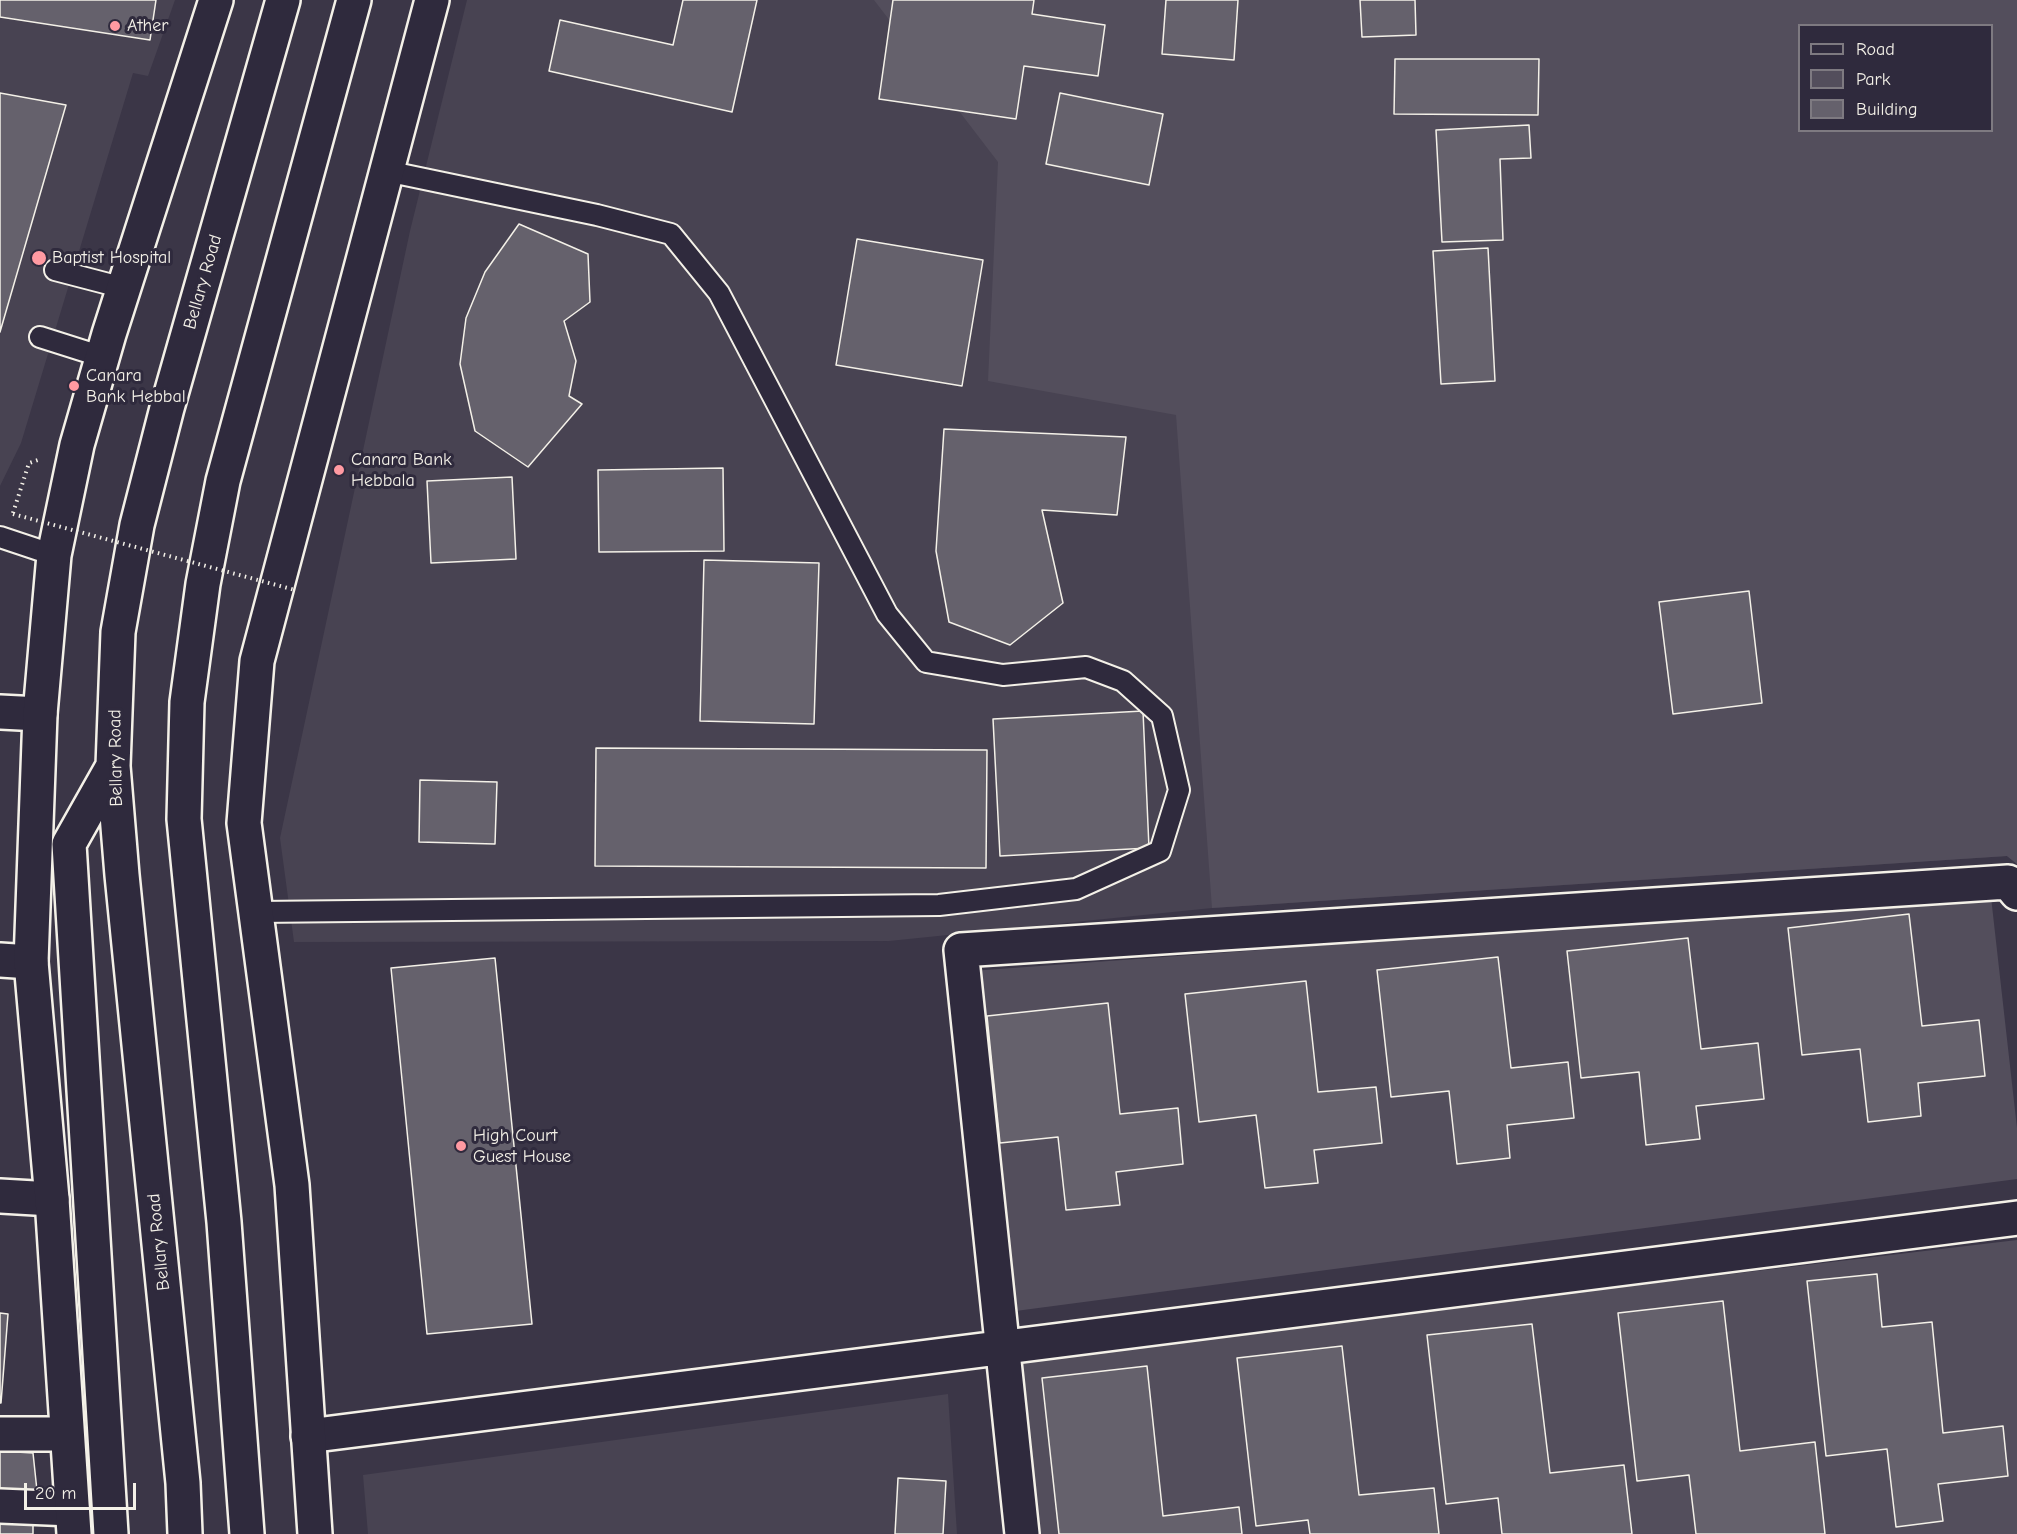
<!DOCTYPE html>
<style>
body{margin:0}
#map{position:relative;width:2017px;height:1534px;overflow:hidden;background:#3b3647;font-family:"Comic Neue",sans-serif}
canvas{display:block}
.legend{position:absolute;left:1798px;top:24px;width:195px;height:108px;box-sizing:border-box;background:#2f2a3d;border:2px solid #7e7a81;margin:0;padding:8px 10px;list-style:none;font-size:18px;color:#f4f1e8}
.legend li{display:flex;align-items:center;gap:12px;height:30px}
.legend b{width:30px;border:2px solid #7e7a81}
.scale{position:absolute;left:24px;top:1483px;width:112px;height:27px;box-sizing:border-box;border:3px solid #f4f1e8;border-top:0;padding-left:8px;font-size:18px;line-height:21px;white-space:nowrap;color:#f4f1e8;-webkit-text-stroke:4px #2f2a3d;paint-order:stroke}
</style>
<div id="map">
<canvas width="2017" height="1534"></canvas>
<ul class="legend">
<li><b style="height:8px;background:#2f2a3d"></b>Road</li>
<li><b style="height:16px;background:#534e5c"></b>Park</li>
<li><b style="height:16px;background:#65616c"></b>Building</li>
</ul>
<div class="scale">20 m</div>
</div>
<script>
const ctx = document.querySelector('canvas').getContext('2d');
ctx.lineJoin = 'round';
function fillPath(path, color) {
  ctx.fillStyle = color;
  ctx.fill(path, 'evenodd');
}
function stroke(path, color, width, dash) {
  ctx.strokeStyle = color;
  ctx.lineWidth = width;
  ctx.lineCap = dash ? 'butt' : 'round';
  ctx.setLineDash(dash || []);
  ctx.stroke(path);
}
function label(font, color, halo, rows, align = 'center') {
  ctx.font = font + ' "Comic Neue",sans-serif';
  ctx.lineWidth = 6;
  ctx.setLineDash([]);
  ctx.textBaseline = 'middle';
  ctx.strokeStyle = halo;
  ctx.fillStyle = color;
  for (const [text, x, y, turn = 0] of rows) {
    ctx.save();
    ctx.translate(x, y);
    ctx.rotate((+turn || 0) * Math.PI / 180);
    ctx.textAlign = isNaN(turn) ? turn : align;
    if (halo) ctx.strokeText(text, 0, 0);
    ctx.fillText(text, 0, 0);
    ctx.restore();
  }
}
fillPath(new Path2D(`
 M0,0H175L148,76L133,73L21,443L0,486Z
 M467,0H2017V864L2007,856L1212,908L889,941L294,942L280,838L410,231ZM1800,26H1992V130H1800Z
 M948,1394L957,1534H368L363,1475Z`), '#484352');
fillPath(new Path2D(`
 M874,0H2017V864L2007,856L1212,908L1176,415L988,381L998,162ZM1800,26H1992V130H1800Z
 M1991,897L2017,1128V1179L1008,1312L971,971Z
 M2017,1240V1534H1037L1016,1359Z`), '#534e5c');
const building = new Path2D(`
 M0,0H156L150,40L0,17Z
 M683,0H757L732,112L549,71L560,20L673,45Z
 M893,0H1034L1032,14L1105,25L1098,76L1024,66L1016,119L879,99Z
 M1166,0H1238L1234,60L1162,54Z
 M1360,0H1415L1416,35L1362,37Z
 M1395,59H1539L1538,115L1394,114Z
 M0,93L66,105L0,332Z
 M1060,93L1163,114L1149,185L1046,164Z
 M1529,125L1531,158L1500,159L1503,240L1442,242L1436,130Z
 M519,224L588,254L590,302L564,321L576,361L569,396L582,404L528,467L475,431L460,364L466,318L485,272Z
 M857,239L983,260L962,386L836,365Z
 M1488,248L1495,381L1441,384L1433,251Z
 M944,429L1126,437L1117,515L1042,510L1063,603L1010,645L949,622L936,551Z
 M723,468L724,551L599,552L598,470Z
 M512,477L516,559L431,563L427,481Z
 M704,560L819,563L814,724L700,721Z
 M1749,591L1762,703L1673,714L1659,602Z
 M1143,711L1149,848L1000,856L993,719Z
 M596,748L987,750L986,868L595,866Z
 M420,780L497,782L495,844L419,842Z
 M1909,914L1922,1026L1979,1020L1985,1076L1918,1083L1921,1116L1868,1122L1860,1049L1802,1055L1788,928Z
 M1688,938L1701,1049L1758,1043L1764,1099L1696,1106L1700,1139L1646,1145L1639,1072L1581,1078L1567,951Z
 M1498,957L1511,1068L1568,1062L1574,1118L1507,1125L1510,1158L1457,1164L1449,1091L1391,1097L1377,970Z
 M495,958L532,1324L427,1334L391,968Z
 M1306,981L1318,1092L1376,1087L1382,1143L1314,1150L1318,1183L1265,1188L1256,1115L1199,1122L1185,994Z
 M1108,1003L1120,1114L1178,1108L1183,1164L1116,1172L1120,1205L1066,1210L1058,1137L1000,1143L987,1016Z
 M1877,1274L1882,1327L1932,1322L1943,1433L2003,1426L2008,1476L1938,1484L1943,1521L1896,1527L1887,1449L1826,1456L1807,1281Z
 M1723,1301L1740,1451L1815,1442L1825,1534H1696L1689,1475L1637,1481L1618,1313Z
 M0,1313L8,1314L1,1403H0Z
 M1532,1324L1550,1473L1624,1465L1632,1534H1502L1498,1498L1446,1504L1427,1335Z
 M1342,1346L1359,1495L1434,1488L1439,1534H1310L1308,1520L1256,1526L1237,1358Z
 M1147,1366L1163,1516L1239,1507L1242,1534H1059L1042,1378Z
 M0,1451L33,1453L38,1500H0Z
 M898,1478L946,1481L943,1534H895Z
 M0,1510H33V1534H0Z`);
fillPath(building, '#65616c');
stroke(building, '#f4f1e8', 1.5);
const lane = new Path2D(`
 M55,270L124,288
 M40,337L103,357
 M0,537L54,555
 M257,912L939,905L1076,889L1160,851L1179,790L1162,716L1123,681L1086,667L1003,675L926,662L887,614L719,293L671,234L597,215L386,171`);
const street = new Path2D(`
 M0,712L40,714
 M0,960L31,962
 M0,1196L52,1199
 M308,1436L2017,1218
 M0,1506L72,1509
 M1022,1534L961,950L2008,882L2017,893`);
const secondary = new Path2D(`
 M0,1434H67
 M74,1534L52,1199L31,962L40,714L54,555L77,445L109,334L216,0
 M315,1534L292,1185L244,823L257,661L432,0`);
const highway = new Path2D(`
 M111,1534L69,844L113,766
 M185,1534L183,1483L122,875L113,766L118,632L137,525L167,408L283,0
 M247,1534L224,1222L184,819L187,702L203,584L223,481L354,0`);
stroke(lane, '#f4f1e8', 24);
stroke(street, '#f4f1e8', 38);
stroke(secondary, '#f4f1e8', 38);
stroke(highway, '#f4f1e8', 38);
stroke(new Path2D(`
 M13,513L29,463L38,460`), '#f4f1e8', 4, [1.5, 4.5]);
stroke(lane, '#2f2a3d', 20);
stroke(street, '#2f2a3d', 33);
stroke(secondary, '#2f2a3d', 33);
stroke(highway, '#2f2a3d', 33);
stroke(new Path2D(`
 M13,514L295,590`), '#f4f1e8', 4, [1.5, 4.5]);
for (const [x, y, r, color] of [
 [115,26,6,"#ff9aa2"],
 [39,258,8,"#ff9aa2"],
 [74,386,6,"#ff9aa2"],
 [339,470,6,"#ff9aa2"],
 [461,1146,6,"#ff9aa2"]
]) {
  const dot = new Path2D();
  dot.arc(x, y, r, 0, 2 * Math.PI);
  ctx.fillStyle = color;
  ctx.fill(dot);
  stroke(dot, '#2f2a3d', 2);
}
label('18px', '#f4f1e8', '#2f2a3d', [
 ["Ather",127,26],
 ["Baptist Hospital",52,258],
 ["Canara",86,376],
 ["Bank Hebbal",86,397],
 ["Canara Bank",351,460],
 ["Hebbala",351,481],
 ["High Court",473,1136],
 ["Guest House",473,1157]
], 'left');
label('18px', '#f4f1e8', '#2f2a3d', [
 ["Bellary Road",203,282,-74],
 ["Bellary Road",116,758,-91],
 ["Bellary Road",159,1242,-96]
]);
</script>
